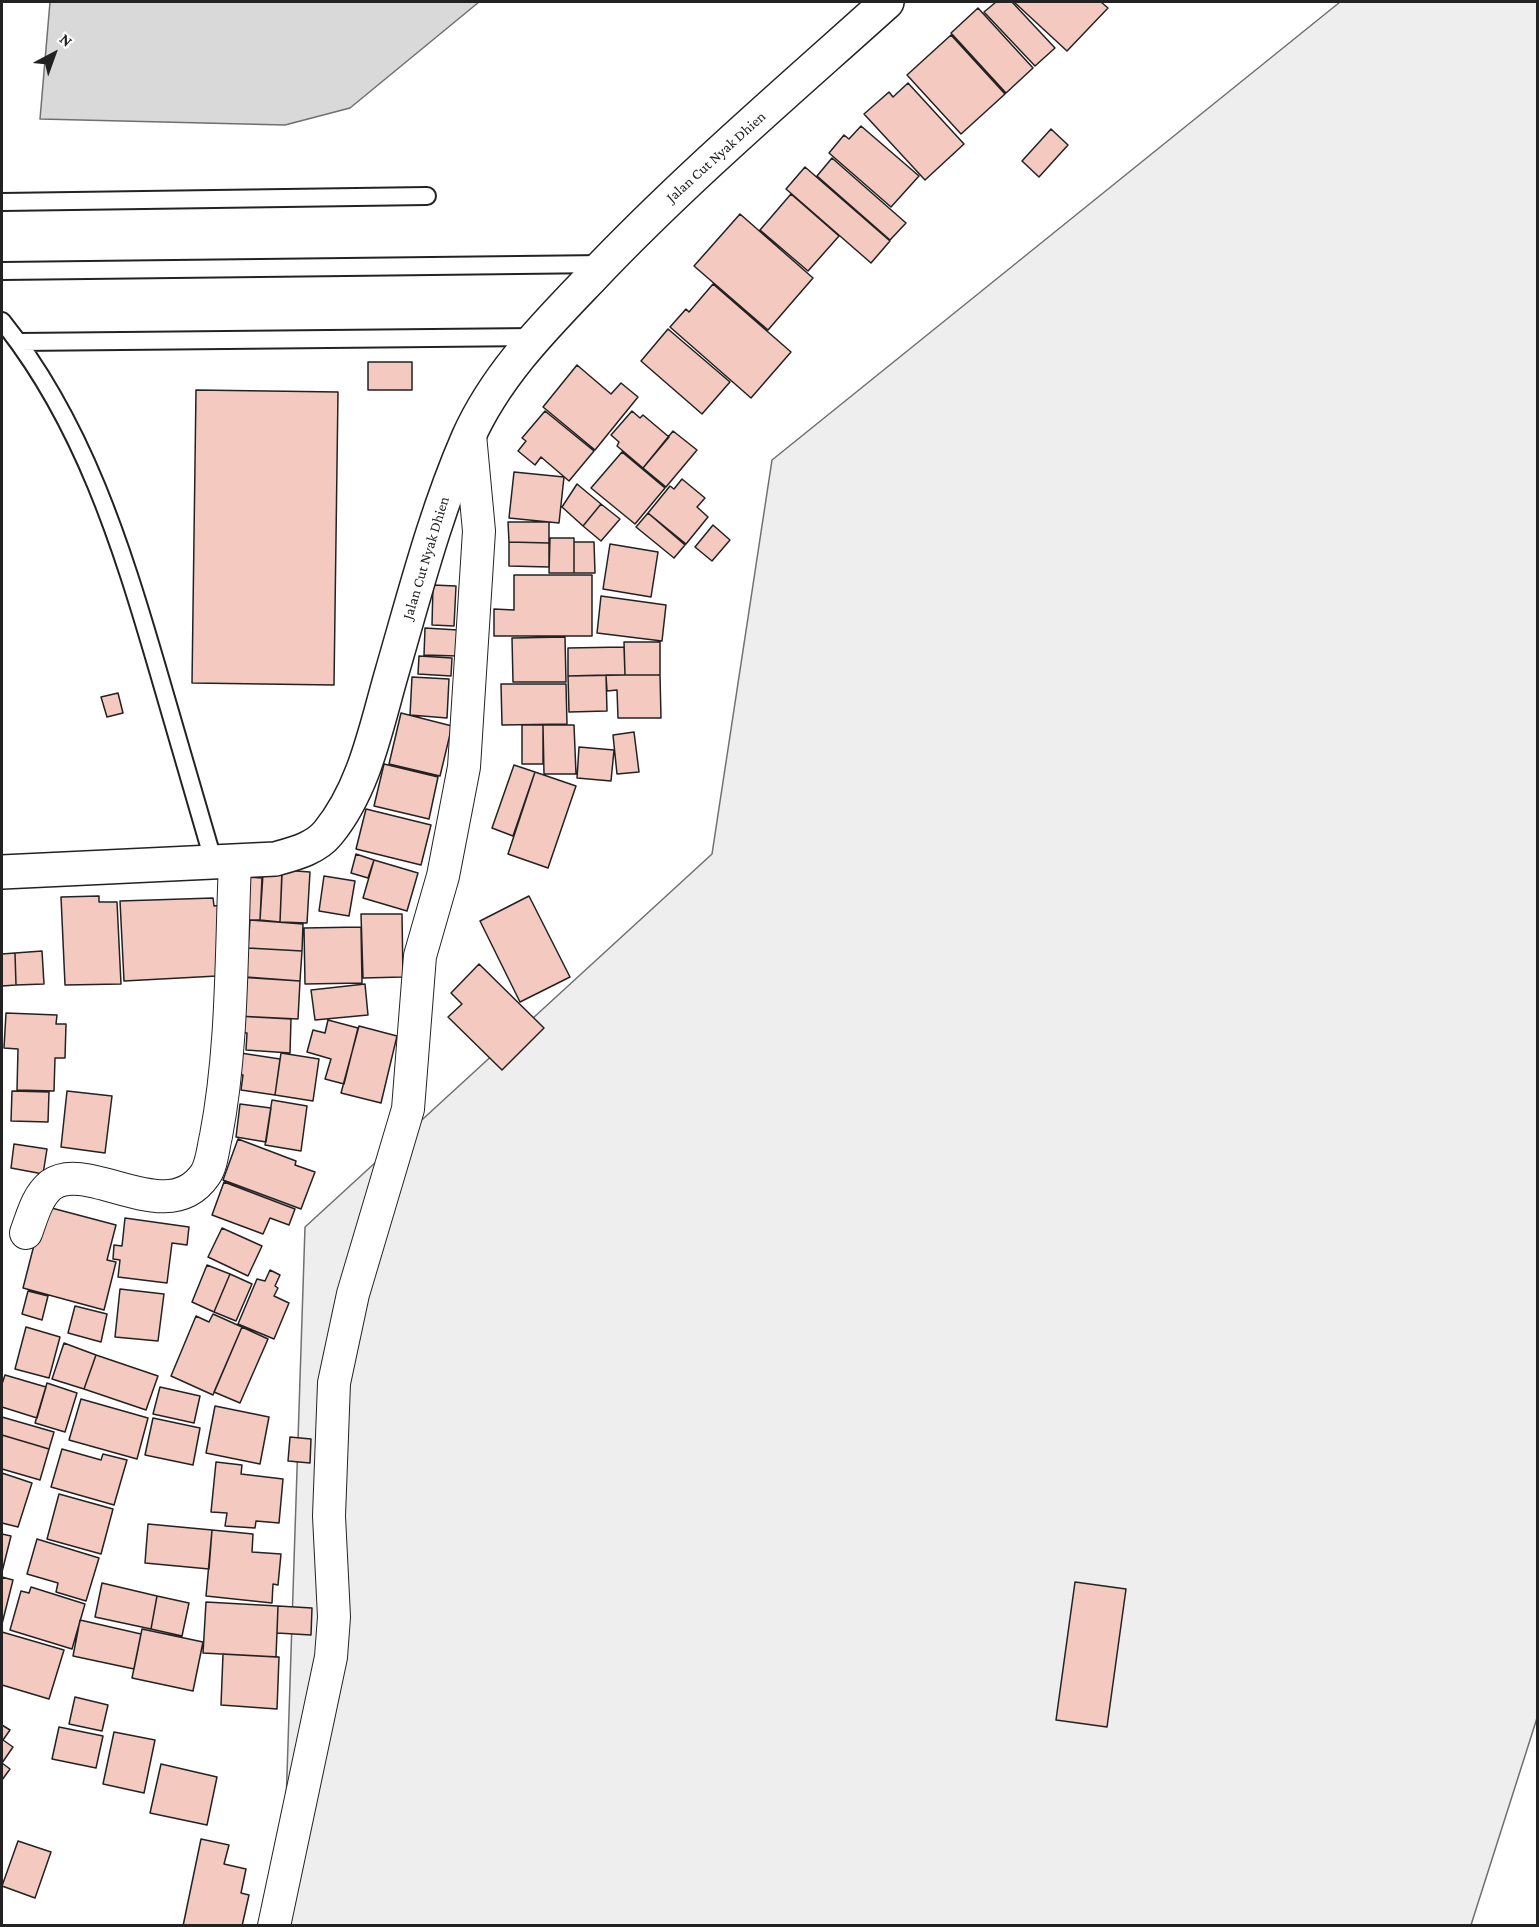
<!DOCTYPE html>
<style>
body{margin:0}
#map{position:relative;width:1539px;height:1927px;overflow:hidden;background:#fff;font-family:"Crimson Pro",serif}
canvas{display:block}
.frame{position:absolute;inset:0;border:3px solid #222;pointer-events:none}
.north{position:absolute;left:24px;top:24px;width:60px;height:60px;-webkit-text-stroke:4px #fff;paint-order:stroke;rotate:41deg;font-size:16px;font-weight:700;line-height:24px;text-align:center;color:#222}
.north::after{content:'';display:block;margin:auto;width:21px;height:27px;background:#222;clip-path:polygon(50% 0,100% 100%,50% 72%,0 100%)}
</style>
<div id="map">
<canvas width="1539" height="1927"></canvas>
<div class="frame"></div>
<div class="north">N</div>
</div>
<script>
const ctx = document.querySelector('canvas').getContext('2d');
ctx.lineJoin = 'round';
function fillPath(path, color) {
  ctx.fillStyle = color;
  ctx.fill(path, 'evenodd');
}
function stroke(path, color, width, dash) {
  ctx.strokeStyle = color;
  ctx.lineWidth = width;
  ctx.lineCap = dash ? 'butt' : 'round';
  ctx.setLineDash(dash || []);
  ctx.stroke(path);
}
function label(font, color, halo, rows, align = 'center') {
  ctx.font = font + ' "Crimson Pro",serif';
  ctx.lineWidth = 4.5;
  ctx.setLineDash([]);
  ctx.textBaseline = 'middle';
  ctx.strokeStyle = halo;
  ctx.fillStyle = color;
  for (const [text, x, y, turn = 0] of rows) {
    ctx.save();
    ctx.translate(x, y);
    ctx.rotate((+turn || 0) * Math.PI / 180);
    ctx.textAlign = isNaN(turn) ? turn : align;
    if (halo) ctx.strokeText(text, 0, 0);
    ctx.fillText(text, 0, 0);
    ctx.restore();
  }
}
const green = new Path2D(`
 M1340,2H1537L1538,1715L1471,1925L282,1926L305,1227L712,854L772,460Z`);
fillPath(green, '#eee');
stroke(green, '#6f6f6f', 1.5);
const water = new Path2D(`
 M50,2H479L350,108L285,125L40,119Z`);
fillPath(water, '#d9d9d9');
stroke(water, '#6f6f6f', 1.5);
const building = new Path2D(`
 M996,2H1012L1055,48L1035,66L984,12Z
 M1014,2H1101L1108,8L1067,51Z
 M978,8L1033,68L1006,93L951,33Z
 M951,35L1005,94L961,134L907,75Z
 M908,83L964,144L925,180L864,114L889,92L893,97Z
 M861,126L919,176L891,207L829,153L844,135L849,139Z
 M1051,129L1068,145L1039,177L1022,161Z
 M832,158L906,223L890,240L817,176Z
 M805,167L890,241L871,263L786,189Z
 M791,194L839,236L808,271L760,230Z
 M740,214L813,278L768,330L694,266Z
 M713,284L791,352L751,398L670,327L686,309L689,312Z
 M668,329L730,382L702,414L641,361Z
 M368,362H412V390H368Z
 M577,365L611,394L621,383L638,397L595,450L543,407Z
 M196,390L338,392L334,685L192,683Z
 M545,411L594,451L569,481L541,457L535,465L518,451L526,441L522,438Z
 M632,411L640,418L643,415L669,437L643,468L617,446L619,442L611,435Z
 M673,431L697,450L666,487L643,468Z
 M622,452L665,488L635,524L591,488Z
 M514,472L564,477L559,523L509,518Z
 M682,479L705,498L697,507L708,517L686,544L648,513L670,486L674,489Z
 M577,484L601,504L583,526L562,507Z
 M601,504L620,519L601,541L583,526Z
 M648,513L685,545L674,558L636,527Z
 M508,522H549V543L509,542Z
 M713,525L730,540L712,561L695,547Z
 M550,538H574V573H549Z
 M509,542L549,543V567L509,566Z
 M574,542H594L595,573H574Z
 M610,544L658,552L651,597L603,589Z
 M514,575H592V636H494V609L514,610Z
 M433,585L456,586L454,626L432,625Z
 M601,596L666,605L662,641L597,633Z
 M425,628L458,630L457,656L424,655Z
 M565,637L566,682H513L512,638Z
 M624,642H660V675H625Z
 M624,647L625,675L568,676V648Z
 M419,656L452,658L451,676L418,674Z
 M606,675H660L661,718H618L617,690L607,691Z
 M606,675L607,711L569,712L568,676Z
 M412,677L449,679L447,718L410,715Z
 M501,684H566L567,724L502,725Z
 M118,693L123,713L107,717L101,697Z
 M401,713L452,726L440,776L389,764Z
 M522,725H543V764H522Z
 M543,725H574L576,774H544Z
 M634,732L639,772L617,774L613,735Z
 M579,747L614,750L611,781L577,778Z
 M384,764L438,777L429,819L374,806Z
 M514,765L535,772L513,836L492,828Z
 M535,772L576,786L548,868L508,854Z
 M366,809L431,825L421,865L356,849Z
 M356,854L374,860L368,878L351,873Z
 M374,860L418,873L407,911L363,898Z
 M282,870L310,872L307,923L280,922Z
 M263,874L282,875L280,922L260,920Z
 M324,876L355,881L349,916L319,911Z
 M248,877L262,878L260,920H246Z
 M99,896V902H117L121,984L65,985L61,897Z
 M529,896L570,977L520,1002L480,921Z
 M213,898L214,906L223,905L217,976L124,981L120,901Z
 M361,914H402L403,977L363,978Z
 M250,920L303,924L302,951L248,948Z
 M361,927L362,983L305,984L304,928Z
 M248,948L302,951L300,981L246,977Z
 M42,951L44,984L16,985L15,953Z
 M15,953L16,985L2,986V954Z
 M479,964L544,1028L502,1070L448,1017L462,1004L451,993Z
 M238,977L300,981L298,1019L236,1016Z
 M365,984L368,1015L315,1020L311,990Z
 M6,1013L57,1015L56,1024H66L65,1058H55L54,1091L17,1090L18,1049L4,1048Z
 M236,1016L291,1019L290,1053L246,1050L247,1033L235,1032Z
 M328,1020L358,1028L344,1084L325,1079L331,1059L307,1052L313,1030L325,1033Z
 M359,1026L397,1036L381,1103L341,1093Z
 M234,1052L280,1059L275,1095L241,1090L243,1075L231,1073Z
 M281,1053L319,1059L313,1101L275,1095Z
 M12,1091L49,1092L48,1122L11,1121Z
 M67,1091L112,1096L105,1153L61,1147Z
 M272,1100L307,1106L301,1151L265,1145Z
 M240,1104L271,1108L266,1142L236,1137Z
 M238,1139L296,1161L295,1165L315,1172L301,1209L223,1180Z
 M14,1144L47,1149L43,1174L11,1168Z
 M224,1182L295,1209L289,1225L270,1218L263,1234L212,1215Z
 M44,1206L116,1225L107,1260L116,1262L104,1310L23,1288Z
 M125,1218L189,1227L187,1245L172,1243L167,1283L118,1277L120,1260L113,1259L114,1245L122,1246Z
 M222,1228L262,1246L248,1276L208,1257Z
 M207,1265L230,1274L214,1312L192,1302Z
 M270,1270L280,1275L275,1286L278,1288L274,1296L289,1303L274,1339L238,1324L257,1279L265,1281Z
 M230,1274L252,1284L236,1321L214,1312Z
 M120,1289L164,1294L158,1341L115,1337Z
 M28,1291L48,1296L42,1320L22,1314Z
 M75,1306L107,1314L101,1342L68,1333Z
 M213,1314L242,1327L213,1395L171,1376L196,1316L209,1322Z
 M26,1327L60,1337L49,1378L15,1369Z
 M242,1327L268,1339L240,1403L214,1392Z
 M64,1343L96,1355L84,1389L52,1379Z
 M96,1355L158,1376L146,1410L84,1389Z
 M5,1375L46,1387L37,1418L2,1407V1384Z
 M47,1383L77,1393L65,1432L35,1423Z
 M160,1387L200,1396L194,1423L153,1414Z
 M81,1399L148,1418L137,1459L69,1440Z
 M215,1406L269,1417L260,1464L206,1453Z
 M2,1417L54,1432L49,1449L2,1435Z
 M153,1418L200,1428L193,1465L145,1455Z
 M2,1435L49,1449L40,1480L2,1469Z
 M290,1437L311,1439L310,1463L288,1461Z
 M62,1449L101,1460L103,1454L127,1460L114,1505L51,1487Z
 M216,1462L242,1465L241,1474L283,1479L279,1523L256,1521L255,1528L225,1526L227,1513L211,1512Z
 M2,1473L32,1483L18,1527L2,1523Z
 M59,1494L113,1509L101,1554L47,1539Z
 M148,1524L212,1530L209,1569L145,1563Z
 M212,1530L253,1534L252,1552L281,1554L278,1585L273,1584L272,1603L206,1596Z
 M2,1534L11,1536L2,1572Z
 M37,1539L99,1558L86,1601L56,1592L58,1583L27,1574Z
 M2,1577L13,1580L2,1624Z
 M1075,1582L1126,1589L1107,1727L1056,1720Z
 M102,1583L157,1596L151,1629L95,1617Z
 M31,1587L85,1604L72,1649L10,1630L21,1591L29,1593Z
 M157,1596L189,1603L182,1636L151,1629Z
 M206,1602L278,1606L276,1657L203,1653Z
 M278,1606L312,1608L311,1635L277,1633Z
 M80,1620L141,1634L134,1669L73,1656Z
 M142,1629L203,1642L193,1691L132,1678Z
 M2,1632L64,1650L49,1699L2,1685Z
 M223,1654L279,1657L277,1709L221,1705Z
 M75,1697L108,1705L102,1731L69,1724Z
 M2,1725L10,1730L3,1740L13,1747L2,1763L10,1769L2,1780Z
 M59,1727L103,1736L96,1768L52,1759Z
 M114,1732L155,1740L144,1793L103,1784Z
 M161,1764L217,1777L207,1825L150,1813Z
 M201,1839L229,1845L224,1864L246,1869L241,1893L249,1895L242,1926H183Z
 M18,1841L51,1852L35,1898L2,1886Z`);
fillPath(building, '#f3c9c0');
stroke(building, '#222', 1.5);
const lane = new Path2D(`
 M2,202L427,196
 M2,271L604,264
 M2,321C83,422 121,544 157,667C176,732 195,798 214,863
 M19,342L535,337`);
const street = new Path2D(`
 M26,1233C32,1217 37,1196 51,1185C88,1158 167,1230 205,1175C212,1165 213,1148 216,1136C233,1047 231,953 235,863
 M274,1926L331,1657L334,1617L329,1516L334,1383L353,1294L408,1109L420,956L443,876L464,767L479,531L470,435`);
const highway = new Path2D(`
 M2,872L275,859C293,854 315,849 328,833C365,788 376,727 392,672C415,593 435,514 468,438C496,375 544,327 591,278C684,180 787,92 887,2`);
stroke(lane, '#222', 20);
stroke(street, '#222', 34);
stroke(highway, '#222', 36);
stroke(lane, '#fff', 16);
stroke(street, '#fff', 32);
stroke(highway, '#fff', 33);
label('15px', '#222', '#fff', [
 ["Jalan Cut Nyak Dhien",716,157,-42],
 ["Jalan Cut Nyak Dhien",426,558,-73]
]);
</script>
